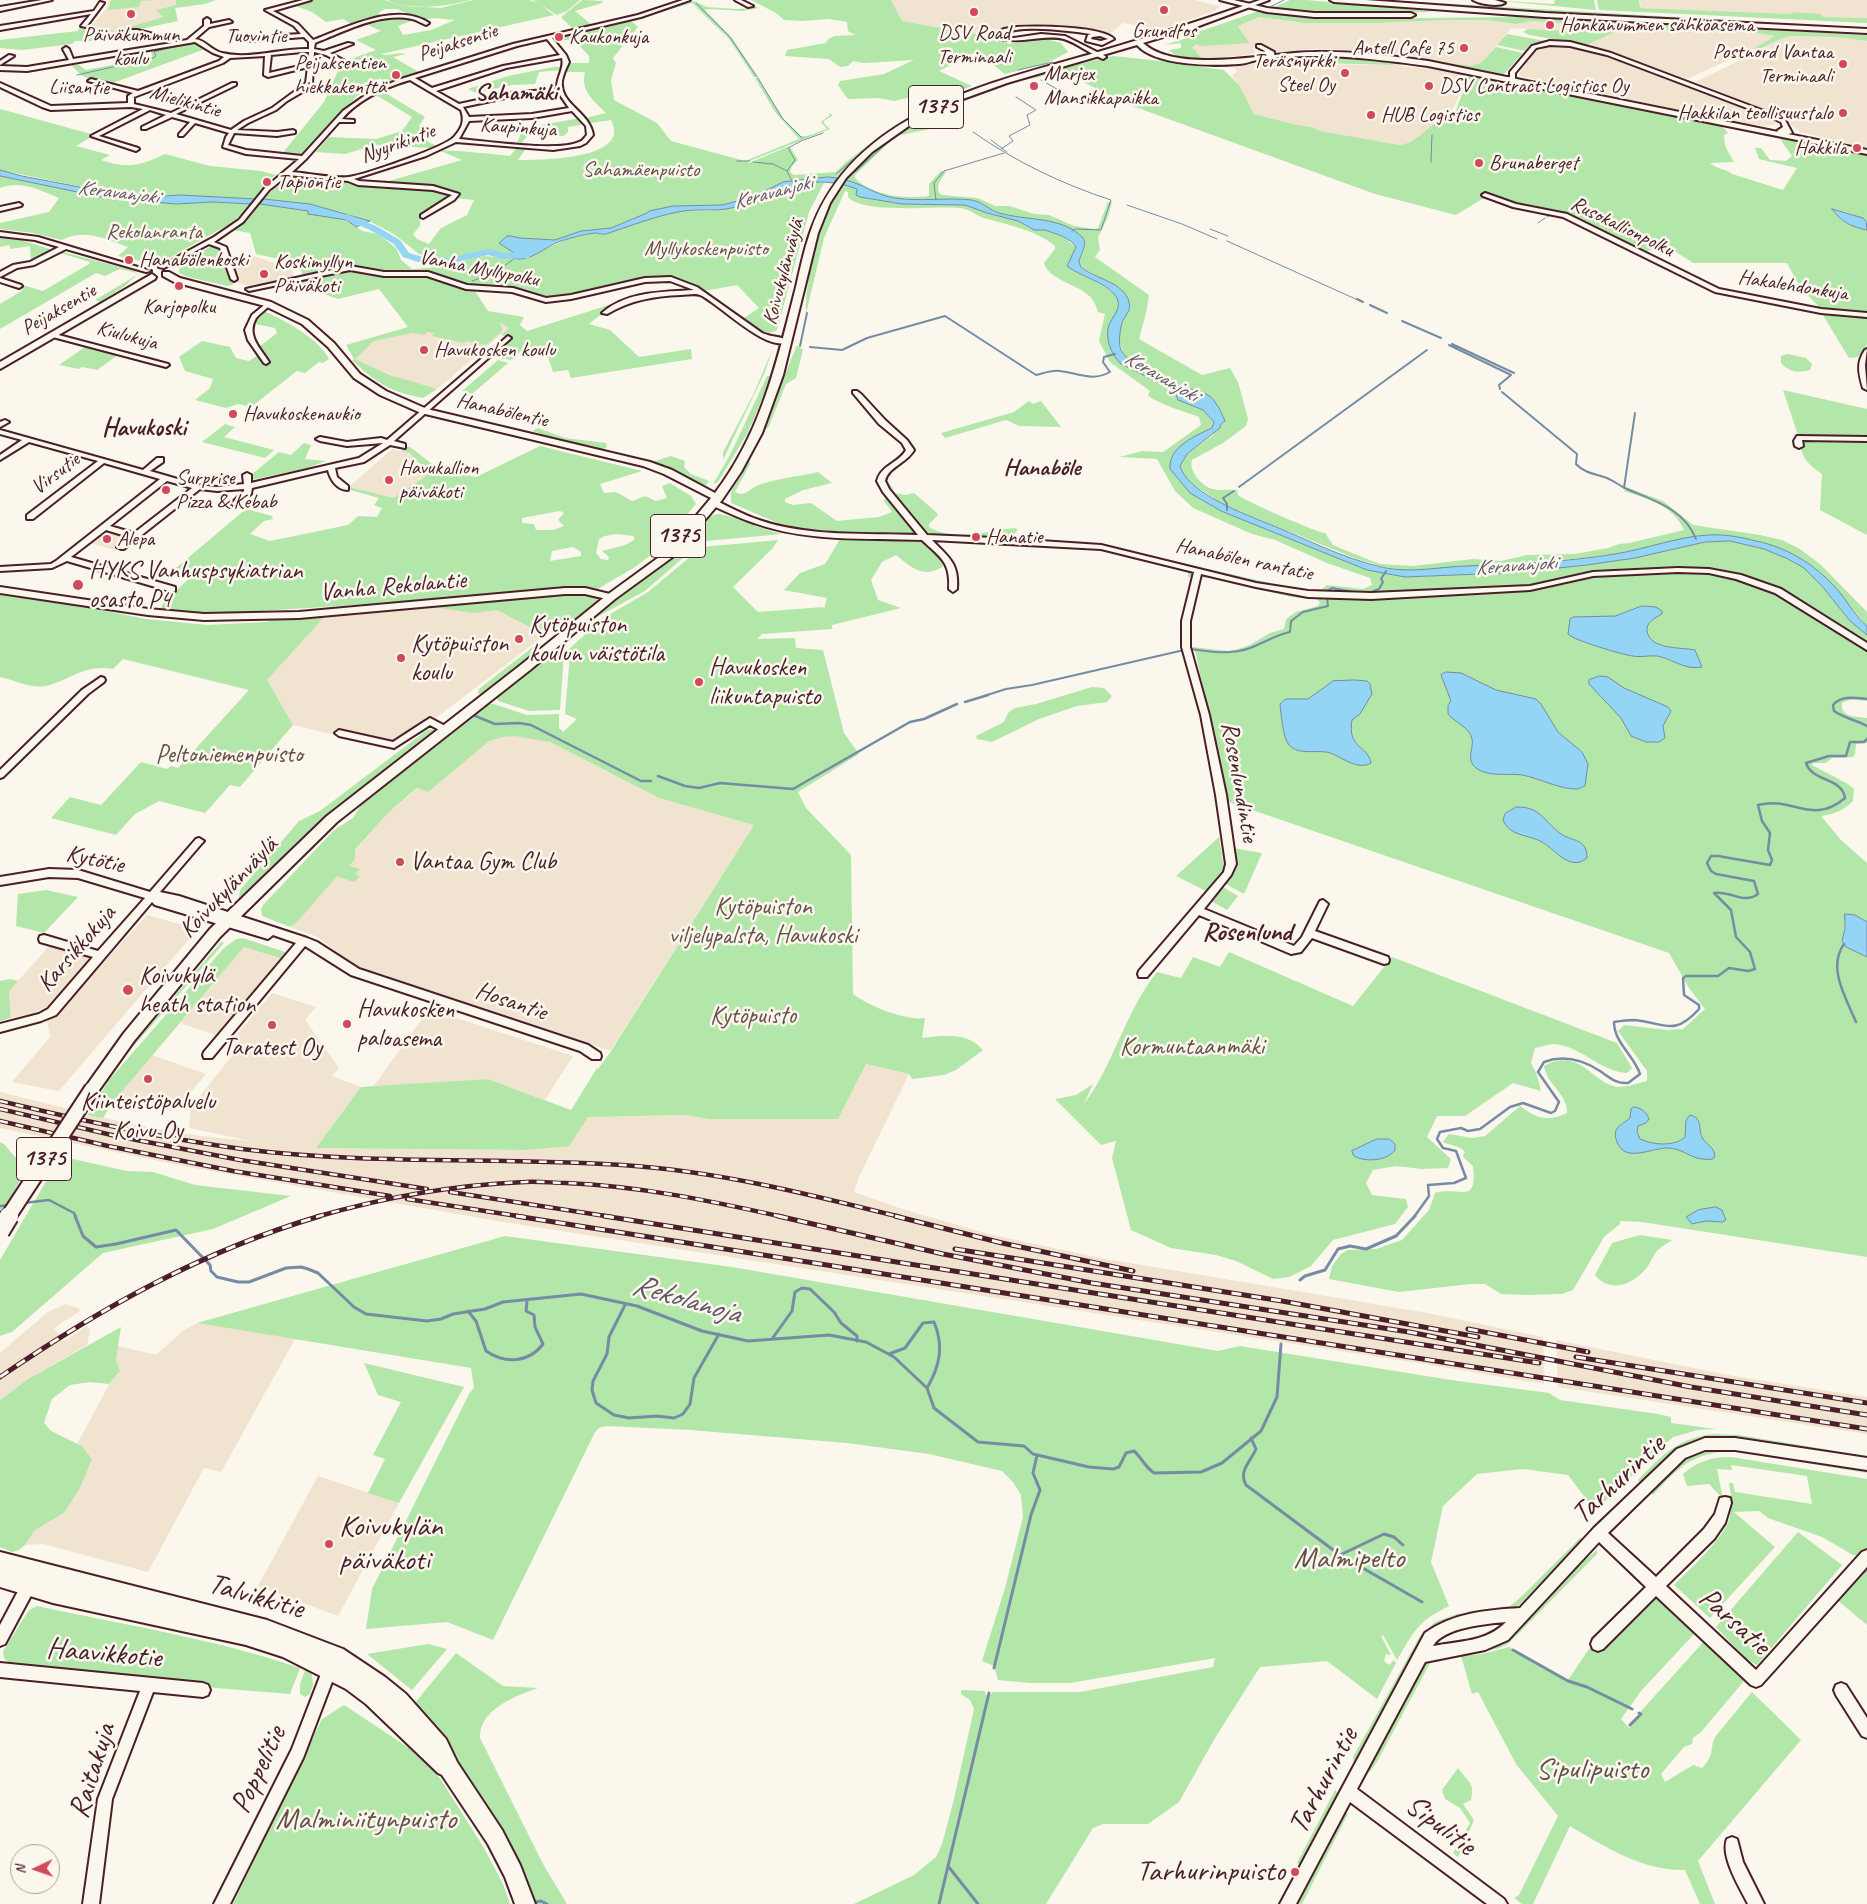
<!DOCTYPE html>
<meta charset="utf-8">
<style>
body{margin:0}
#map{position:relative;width:1867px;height:1904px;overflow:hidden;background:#fbf7ec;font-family:Caveat,sans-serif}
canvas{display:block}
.north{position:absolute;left:10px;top:1844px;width:50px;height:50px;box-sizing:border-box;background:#fbf7ec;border:1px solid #b4a19f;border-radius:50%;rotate:267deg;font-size:14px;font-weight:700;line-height:20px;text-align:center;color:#4a1f2b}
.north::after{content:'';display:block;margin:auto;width:18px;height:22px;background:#d1495b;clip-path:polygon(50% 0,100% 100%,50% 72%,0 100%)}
</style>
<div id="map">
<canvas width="1867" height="1904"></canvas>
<div class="north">N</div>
</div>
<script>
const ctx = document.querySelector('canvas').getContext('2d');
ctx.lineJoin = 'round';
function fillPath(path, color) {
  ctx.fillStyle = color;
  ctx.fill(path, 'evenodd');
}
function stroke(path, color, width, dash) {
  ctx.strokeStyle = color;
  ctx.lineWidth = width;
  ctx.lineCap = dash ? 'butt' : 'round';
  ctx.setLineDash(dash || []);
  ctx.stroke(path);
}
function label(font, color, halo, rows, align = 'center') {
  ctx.font = font + ' Caveat,sans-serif';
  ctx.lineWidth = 5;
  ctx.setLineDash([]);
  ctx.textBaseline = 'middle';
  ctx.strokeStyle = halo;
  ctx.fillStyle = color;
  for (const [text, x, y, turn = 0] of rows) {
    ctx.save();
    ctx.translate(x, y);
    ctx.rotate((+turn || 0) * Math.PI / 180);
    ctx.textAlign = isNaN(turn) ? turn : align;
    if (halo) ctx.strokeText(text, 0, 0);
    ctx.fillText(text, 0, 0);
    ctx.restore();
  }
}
fillPath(new Path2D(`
 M109,0H176L177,5L156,10L163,17L116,31L87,30L106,9Z
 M891,0H1193L1219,6L1215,11L1159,30L1123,23L1111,33L1041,28H1002L996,33L997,38L902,21Z
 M1639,0H1867V18L1823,17L1791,13L1792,14L1639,8L1641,4Z
 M1259,17L1305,23H1377L1446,20H1485L1516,24L1532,21L1578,24L1569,31L1511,28L1481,64L1470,66L1390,55L1389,51L1312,49L1304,50L1305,52L1268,54L1264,50L1253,48L1256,53L1239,56L1203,58L1200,57L1195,50L1190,48L1197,44L1248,42L1238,26Z
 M1621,29L1756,33L1775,36L1753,49L1687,79L1587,45Z
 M1789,36L1835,37L1867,41V148L1800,132L1781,116L1695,82L1763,49L1781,38Z
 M1552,46L1575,47L1627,63L1772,119L1776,124L1764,126L1725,120L1520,76V72L1536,51Z
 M1285,60L1282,61L1283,64L1390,65H1393L1392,62L1402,64L1401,66L1470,73L1453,109L1409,145L1399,146L1320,131L1312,127L1296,125L1254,114L1239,85L1232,76L1237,71L1234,67L1261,63V61Z
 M254,256L291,269L295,278L255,287L237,283L230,261Z
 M441,310L492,318L503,323L509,328L437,389L414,384L354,359L374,341L413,333Z
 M392,449L408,453L430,473L395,498L349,487Z
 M107,530L130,537L115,550L91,543Z
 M501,601L545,635L433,720L427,717L393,744L339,736L293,725L267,680L327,613Z
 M504,718L659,798L754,825L610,1051L560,1033L357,969L318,937L290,927L388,813Z
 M147,915L193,928L195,932L59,1091L12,1082L50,1037L47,1020L54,1017Z
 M50,945L88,957V961L50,1005L34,1013L11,1018L9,991Z
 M244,947L283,959L218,1036L180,1023Z
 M272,993L316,1007L305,1020L339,1068L332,1076L361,1087L316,1148L526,1150L542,1147L584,1117H588L686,1115L708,1119H838L866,1064L909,1074L859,1177L854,1192L902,1209L989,1234L1100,1258L1427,1313L1543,1337L1544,1384L1418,1363L503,1222L183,1166L0,1128V1092L126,1123L200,1136L251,1141L189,1128L191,1107L239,1047L235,1037Z
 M429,1009L573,1056L545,1100L488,1079L373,1087Z
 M152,1055L206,1074L175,1111L113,1102Z
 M66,1304L78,1308L80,1311L54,1328L64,1341L87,1326L90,1330L87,1345L28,1379L0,1400V1353L48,1312Z
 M197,1323L295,1339L221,1472L204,1468L148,1572L43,1544L25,1545L35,1530L64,1513L80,1488L92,1459L82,1446L77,1444L109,1385L120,1371L116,1360L118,1346L156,1355L184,1330Z
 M1556,1340L1728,1375L1867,1397V1434L1558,1387Z
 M318,1476L399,1503L338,1616L258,1586Z`), '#f0e3cf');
fillPath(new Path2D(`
 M111,0H154L141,1L139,7L108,10Z
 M176,0H216L205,4L175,8L178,21L141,29L140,31L109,32L96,41H75L72,44L22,50L0,48V40L77,31L80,28L116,31L163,17L156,10L176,5Z
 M313,0H385L399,5L440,8L474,0H529L538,3L554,15L381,54C389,57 398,51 406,54L393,57L419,72L393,81L382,82L381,78L371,85L380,84L357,96L302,157L281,155L324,102L341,64L345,61L376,50L356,40L381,31L366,24L396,16L417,19L398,26L403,35L431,30L455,20L434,18L423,20L397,9H385L378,13L383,17L354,26L343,19L326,22L312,12L293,5Z
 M388,0H470C449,6 406,12 388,0Z
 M533,0H580L567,11L557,15Z
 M582,0L603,1L602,3L575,11L592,25L572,28L561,17Z
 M741,0L759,8L743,11L709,9L705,10L732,38L758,77H754L729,39L692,3L631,21L638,27L613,58L616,63L611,80L614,100L657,123L671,141L745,161L799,139L775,112L755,78H758L784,119L801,136H807L827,129L821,122L830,115L829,113L833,115L824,121V123L830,129L747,162L749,163L787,147L791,148L798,160L792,166L790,172L794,175L836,172L846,162L880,136L881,137L859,155L837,178H820L783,182L753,197L722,205L673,206L649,211L647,213L611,228L589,230L555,240L520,238L511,236L510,250L515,254H502L490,250L440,260L419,254L394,234L365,219L310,204L264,199L273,189L292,177L381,187L389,181L462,160L441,151C446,149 500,155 510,156L518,146L527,147L518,160C538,160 633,160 611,120L591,123L586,118L606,113C594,101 580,91 585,72H565L569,63H589V56L573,39L554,42L551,39L630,21L639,18L578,32L674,7L642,17L694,1L707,7L737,9L755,8ZM455,198L474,200L467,215L441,228L429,244L417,239L413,234L420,226V219Z
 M751,0H891L902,21L997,38L1009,44L1034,39L1050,40L1061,43L1068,52L1047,63L1005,74L976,52L939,71L972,86L937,99L912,97L894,101L878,98L848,99L838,85L840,81L884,74L914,60L864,63L853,61L848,66L840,67L829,59L785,56L787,50L826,43L828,39L835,36L855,35L848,31L847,22L829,19L802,21L784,20L776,13Z
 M1290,0H1307L1436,12L1322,14L1286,11L1281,9V7L1278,8L1279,10L1270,9Z
 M1346,0H1384L1744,21L1745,25Z
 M1490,0L1554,4L1555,0H1594L1596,10Z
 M1597,0H1639L1640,8L1792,14L1791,12L1820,14L1823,17L1867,18V23L1599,10Z
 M1265,11L1323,19L1520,17L1867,35V41L1835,37L1789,36C1775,39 1767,49 1753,49L1775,36L1756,33L1621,29L1587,45L1529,35L1523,32L1527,29L1569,31L1577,24L1532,21L1516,24L1485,20H1446L1377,23H1305L1259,17L1238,26L1249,43L1200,46L1197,44L1191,48L1195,50L1201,58L1226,57L1227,59C1209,60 1182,64 1169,50L1181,48V43L1164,45L1200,34L1198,32L1256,12Z
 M1507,34L1545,41L1531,44L1525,51L1497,45Z
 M195,42L205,49L110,84L82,76L71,65H79L86,70L152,57L151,48Z
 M1496,47L1523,53L1503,75L1418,59L1470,66L1481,63Z
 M1113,56L1190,64L1201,67L1224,70L1239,85L1254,114L1297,125L1312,127L1320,131L1399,145C1416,144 1425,128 1440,120L1451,123L1470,73L1721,125L1728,133L1724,135C1724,148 1729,153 1734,162L1710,163C1717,170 1726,168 1732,174L1783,190L1797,168L1759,159L1755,148H1761L1770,160L1786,161L1792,156L1780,139L1734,129L1735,127L1867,155V226L1854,215L1833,209C1839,222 1853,227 1867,230V313L1822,310L1800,287L1787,263H1693L1664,244L1643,253L1568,217L1518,208L1487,196L1456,215L1375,194L1127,104L1069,75L1045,74L1043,76L1019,81L959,103L951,109L942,108L979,91L1033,75Z
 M1335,58L1392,62L1393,65L1282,62L1285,60Z
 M553,67H564L562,70L539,72L535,84L512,85L476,93L468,89L508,76Z
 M387,90V94L425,117L419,126L428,142L437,146L431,148L375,145L345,154L316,152L329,137L376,139L402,131L412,117L376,95Z
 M0,109L91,134L87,136L91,137L76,146L110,155L101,160C128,169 140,166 165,154L210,166L261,171L276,175L265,182L267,183L256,199L160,195L148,197L116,194L0,170Z
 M937,110H942L959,123L896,136L855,175V178C872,196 906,199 929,196V184L941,171L946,172C941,181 936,182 939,193L942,195L978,198L995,206H1010L1034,214L1049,215L1074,226L1094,229L1098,228L1108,202H1112L1108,217L1098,237L1100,250L1095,257L1149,295L1146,313L1139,339L1202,375L1230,368L1238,382L1246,411L1248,419L1246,426L1223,443L1192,460C1188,471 1203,487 1213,489C1220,491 1230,489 1237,490L1238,495C1245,501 1318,533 1325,533L1333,545L1357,555L1380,564L1413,566L1473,559L1501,561L1527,555L1575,554L1608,548L1619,544L1629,543L1684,530C1673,505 1648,499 1624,491L1626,487L1663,501L1693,525L1760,535L1782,540L1800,549L1821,565L1867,612V626L1823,575L1806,562L1738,537L1708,535L1615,554L1582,558L1529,562L1508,565L1408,571L1388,568L1357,559L1221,504C1208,491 1185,485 1180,466L1187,454L1212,436L1225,421L1217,406L1126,357C1119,347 1117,333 1122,321C1124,316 1128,313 1130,307C1120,297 1111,287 1100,278C1092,272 1084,272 1079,262C1080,254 1089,244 1082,237C1061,217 1026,221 999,213C990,210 982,202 972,200C946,197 920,202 895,198C878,196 861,186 845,180C869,149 903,127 937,110Z
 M581,118L586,124L568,127V132L564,136L528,135L521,144H517L523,126H535Z
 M0,176L101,197L176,204L212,202L252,204L233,222L162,262L148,263L118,256L128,247C106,239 84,228 62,240L33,233L0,229V223L49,212L59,198C39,190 21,180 0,188Z
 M817,182L824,183L809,212L777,330C765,337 755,328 744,321V318L759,308L737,285L704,291L688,282L668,277L637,279L547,299L525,292L480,288L475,291L488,311L524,317L520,325L527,331L615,303L589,324L610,330L639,357L691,349L692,359L571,378L568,370L553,372L548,357L521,351L511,360L500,358L508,350L502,348L513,338L501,335L509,328L500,322L502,331L486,345L467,341L464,343L432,336L434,333L427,332L424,335L413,333L374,341L355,359L390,375L437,389L423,398C391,392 376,383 352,360L354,359L346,345L408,327L379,289L338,299L298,285L296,281L328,271L303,276L298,263L256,254L250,233L233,230L260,204L308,211L312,214L347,220L362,231L378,234L396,248L401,260L412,269L439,267L483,256L521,259L568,239L593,233L604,235L636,222L679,211H711L752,204L786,188Z
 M842,184L858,189L860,197L902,204L965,205L987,213L1018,221L1030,229L1045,230L1062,236L1076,247L1072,258L1077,273C1088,278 1123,292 1119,307C1117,314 1111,322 1108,328L1121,364L1174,390L1178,400L1203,410L1214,423L1212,428L1176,450L1170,469L1190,493L1221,511L1367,570L1405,577L1505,573L1528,567L1539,570L1587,565L1634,558L1705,542L1730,541L1764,549L1788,559L1804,568L1822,586L1850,621L1867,635V701C1857,700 1851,698 1842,703C1840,718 1857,716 1867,718V743L1856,744L1855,754L1853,757L1832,758L1826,763H1813L1812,765L1848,784L1854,789L1853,801C1843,811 1834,814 1821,816L1841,840L1867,863V1257L1642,1222L1620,1221V1224L1604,1237L1573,1290L1562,1294L1528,1295L1501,1294L1485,1284H1471L1399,1292L1329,1279L1332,1266L1341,1254L1348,1250L1376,1249L1402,1240L1429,1210L1435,1193C1459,1186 1478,1206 1473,1166L1464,1158L1463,1155L1465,1152C1459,1145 1451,1146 1443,1142L1449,1134L1472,1138L1485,1136L1520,1106C1537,1119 1548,1122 1567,1113C1568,1094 1547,1085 1544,1066C1581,1046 1592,1085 1619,1087C1628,1087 1638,1083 1647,1081V1071L1618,1031L1624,1025L1667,1030L1683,1029L1705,1009L1689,988L1669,953L1226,801L1196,654L1192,647L1228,651L1238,649L1250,645L1270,633L1284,629L1286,619L1296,612L1318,606L1320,603L1317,599L1291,597L1206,577L1199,579L1188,577V572L1097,549L1096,543L1287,587L1316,590H1321L1327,585L1363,589L1372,585L1370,578L1327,563L1275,540L1252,534L1193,508L1175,491L1157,459L1119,457L1142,451L1163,452L1201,425L1199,417C1181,410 1164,406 1148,396L1150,391L1110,362L1099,341L1105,314L1098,312C1096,305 1093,299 1088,295C1076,284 1048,279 1044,263L1055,249V246C1035,229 1006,225 981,217C974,214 969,209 960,208C935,205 865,215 848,197V192L845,191L824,238L806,314C805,275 820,217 842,184Z
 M0,237L18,239L50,249V251L31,262L30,246L10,249V245L0,247Z
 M213,245L220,250L233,285L227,286L188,277L179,273V269L197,255Z
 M63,252L135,271L138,274L125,286L100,302L95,300L137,275V273L120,269L105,276L96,273L0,329V304L23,290L17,288L23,285L43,291L89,264L90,262L60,253L41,262L58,253Z
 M262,310C283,320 318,337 329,359L323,363L319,362L305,373L297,371L251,407L238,404L226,408L195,400L210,388L213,379L185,371L179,357L202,341L230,347L236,358L249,361L258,355L255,350L277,333L275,328L250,323Z
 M1821,312L1867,316V345L1858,357L1849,358Z
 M797,345L803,350L796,378L786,384L769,426L759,437Z
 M85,347L118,355L97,370L82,367L79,369L59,365Z
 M773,348L765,372L723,460V452L753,395Z
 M1788,354L1806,358L1812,364L1810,370C1798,373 1790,373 1781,363V356Z
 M498,360L508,363L472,394L462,391Z
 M767,376H771L770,382L747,434L718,482L713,484L731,453Z
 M1783,390L1867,409V438L1798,435Z
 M1029,401L1033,404L1041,401L1061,427L1019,426L1006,420L945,438L941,433L1014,412Z
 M225,424L235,427L224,437L274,450L265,458L202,442Z
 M538,428L565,438L606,443L607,447L600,451L543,438L539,433L532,431Z
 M1802,440L1867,442V535L1820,510L1822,474C1808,464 1802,459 1800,442Z
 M304,443L311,445L305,459L326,461L307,468L251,480V475L279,452L291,455Z
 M406,446L410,447L440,470L476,477L540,446L642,471L600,484L604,493L616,492L632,501L645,496L656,501L667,498L662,486L670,483L691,496L696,504L656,551L635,567L596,590L211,614L161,609L163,603L195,573L176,568L246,509L272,516L273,519L264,521L250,534L270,541L348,525L358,516L377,517L382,508L374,505L379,498L351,490L349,487L394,498L430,473L409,453L401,451ZM560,511L564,513L558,520L564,526L553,530H536L534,524L522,523V518ZM616,534L634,536V540L625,545L602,551L609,557L608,560L601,559L596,553L599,539L605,536ZM573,547L581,552V556L550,561L552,551Z
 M671,456L685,461L684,467L691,474L709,481L706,485H699L684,475L649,463Z
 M749,457L750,464L735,492C745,498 750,488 759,485C774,479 801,476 818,472L832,483L803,490L785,499V502L793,505L811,503L837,521L879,517L892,512L884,501L886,496L876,483L887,479L895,493L906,495L914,493L936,512L938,515L929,524V527C954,542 988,531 1015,528L1018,530L1012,536L1013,538L1010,539L979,536H940L939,535L842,532L797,528L778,523L731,503V491L742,474L741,471Z
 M718,514C740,517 760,530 782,534L706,541L700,543L645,591L597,617L615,600L673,555L688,542L705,518Z
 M840,539L926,542L945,561L942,567C923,579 911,567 896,555L882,562L871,580L878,600L901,608L832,625V629L762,634L757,639L795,638L796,648L823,650L844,733L859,754L798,792L806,808L851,855L853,994C869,1006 905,1021 925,1018L922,1038C944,1035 968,1032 983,1050L956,1070L944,1075L912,1079L909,1074L866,1064L838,1119H708L686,1115L588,1117L569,1146L526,1150L316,1148L361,1087L488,1079L571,1110L597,1068L598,1069L609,1054L754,825L659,798L550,742L515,736L502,737L489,741L428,792L417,788L388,813L355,850V859L349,866L360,869L355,874L360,876L354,882L337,876L296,923L290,927L262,916L261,909L264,904L334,830L353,818L364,800L487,704H494L527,715L559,714V728L563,732L577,719L565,714L570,654L575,652L569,649L602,619L648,592L702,547L778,540L772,549L733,587L758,612L823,607L824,609L827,598L784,590L800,573L825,564Z
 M0,593L20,594L146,619L207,625L267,622L274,619L326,615L267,680L293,725L240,787L230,785L205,813L159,801L135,814L116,835L51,818L70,797L101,805L141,762L167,769L171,766L178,768L249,690L123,659L113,669C84,664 71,680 46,686C32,689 14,680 0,677Z
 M581,593L597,597L598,602L561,634L548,629L540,632L497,610L474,613L433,607Z
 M564,642L567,645L564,654L560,710L529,711L498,701L496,697Z
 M538,643L541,644L520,667L482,696L478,693L479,689Z
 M1092,687L1104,688L1112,696L1107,702L1077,706L1039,719L992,742L977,739L976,736L1004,722L1008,713L1015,708L1036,704Z
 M432,729L434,730L433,734L245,898H239L240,890L299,821L320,811L427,730Z
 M1219,837L1225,874L1208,892L1176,876Z
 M1233,848L1262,853L1244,894L1224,883Z
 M1221,886L1238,896L1227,910L1209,900Z
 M46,890L78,897L44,933L16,926L18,894Z
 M243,938L288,953L283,959L244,947L113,1102L103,1118L88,1115L109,1080L224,948L236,939Z
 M221,942L224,943L116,1066H114Z
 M1229,952L1353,1006L1392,957L1617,1043L1632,1068L1627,1073C1601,1072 1581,1046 1554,1044C1548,1044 1541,1047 1535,1048L1531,1063L1537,1075L1541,1091L1513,1083L1465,1116H1437L1427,1137L1451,1159L1448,1168L1421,1169L1396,1166L1373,1170L1366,1183L1372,1195L1406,1199L1408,1207L1395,1224L1333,1240L1311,1266L1289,1277L1273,1279L1236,1261L1216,1255L1171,1248L1131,1230L1112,1158L1116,1141L1101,1145L1055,1099L1076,1095L1093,1084L1084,1104C1114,1064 1125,1012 1157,972L1181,978L1193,957L1220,967Z
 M10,979L18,981L9,991L11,1018L0,1021V981Z
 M0,1142L4,1144L15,1157L33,1158L0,1215Z
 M68,1158L127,1171L153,1172L195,1185L291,1196L213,1229L103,1253L12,1332L0,1336V1260L58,1161Z
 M1640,1235L1672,1240C1667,1244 1660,1247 1656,1252C1653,1256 1651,1261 1648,1266C1636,1283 1611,1295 1595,1275L1612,1243Z
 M505,1236L732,1267L1218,1351L1240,1346L1451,1380L1549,1393L1560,1400L1658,1414L1671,1417V1423L1716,1429L1698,1430L1673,1437L1603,1503L1593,1508L1568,1475L1523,1469L1477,1474L1443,1506L1431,1562L1449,1606C1417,1622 1415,1630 1397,1660L1383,1635L1381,1636L1391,1655L1386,1654L1384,1661L1389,1665L1394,1660L1396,1663L1377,1699L1327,1661L1260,1667L1215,1738L1179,1802L1148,1824H1103L1093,1828L1046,1904H854L914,1875L936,1857L942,1844L953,1803L974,1709L970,1700L961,1694V1690L985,1691L986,1695H990L993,1692H1080L1213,1667L1215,1658L1070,1683H1030L998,1680L994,1666L982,1661L1005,1588L1023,1517L1021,1495L1013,1482L1002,1471L929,1454L847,1443L690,1430L606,1426L599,1428L595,1432L493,1640L447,1622L366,1629L372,1589L469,1394L474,1388L471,1368L197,1323Z
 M121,1327L116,1360L120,1371L109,1384L90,1382L70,1385L52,1399L44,1423L51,1431L82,1446L92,1459L80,1488L64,1513L35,1530L25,1545L19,1550L12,1552L0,1547V1400L28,1379Z
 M364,1363L464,1387L399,1503L368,1493L385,1459L373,1455L401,1402L378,1395Z
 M1712,1434L1739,1435L1867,1456V1459L1735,1438C1683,1435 1676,1452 1640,1482L1638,1480C1662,1455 1677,1439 1712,1434Z
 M1731,1448L1867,1469V1473L1732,1451C1692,1453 1679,1467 1653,1495L1650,1492C1680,1460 1686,1451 1731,1448Z
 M1731,1457L1867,1479V1555H1853L1822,1537L1768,1518L1759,1511L1734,1512L1775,1547L1710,1618L1674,1585C1688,1571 1729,1534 1730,1515C1731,1510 1729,1504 1728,1500L1732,1502L1729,1483H1733L1735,1492L1812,1504L1807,1476L1731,1465L1732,1470L1717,1469L1723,1499L1709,1484L1687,1486L1683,1474C1698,1461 1711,1457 1731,1457Z
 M1798,1532L1842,1565L1757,1665L1746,1659L1716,1627Z
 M1580,1538L1582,1539L1521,1604L1513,1609L1472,1615L1471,1611L1510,1606L1521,1597Z
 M1597,1550V1554L1509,1643L1500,1648L1484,1651L1483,1648L1501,1643L1586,1559Z
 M1867,1561V1625L1836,1599Z
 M1659,1595L1696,1632L1641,1691L1621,1719L1629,1728L1642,1710L1706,1639L1743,1677L1744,1681L1701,1732L1693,1738L1692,1744L1684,1747L1661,1774L1665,1782L1693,1765L1702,1768C1715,1755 1709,1751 1715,1737L1752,1692L1801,1740L1698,1861L1715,1904H1700L1685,1870C1643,1871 1605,1847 1570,1826L1533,1904H1522L1514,1898L1519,1895L1558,1816L1516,1764L1478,1692L1472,1694L1461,1656L1482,1654L1509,1647L1568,1680L1589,1649L1610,1641L1655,1596Z
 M37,1606C125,1625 215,1639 300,1668L290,1694L216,1688L8,1662L4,1658L3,1651L29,1610Z
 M1457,1614L1467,1613L1469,1616L1415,1653L1354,1765L1353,1757L1420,1636L1435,1622Z
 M428,1644L447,1649L412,1690L367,1654Z
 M1477,1649L1474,1653L1442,1657L1430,1663L1377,1762L1370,1772L1365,1773L1425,1661L1437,1655Z
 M456,1653L503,1686L538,1688C516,1696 479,1709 480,1738L543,1864L567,1904H536C515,1855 493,1812 463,1768C447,1744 435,1725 414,1704Z
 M306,1668H311L313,1685L310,1694L305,1697L300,1694V1684Z
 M344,1705L424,1758L441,1780L484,1848L503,1884L510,1904H233L322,1719Z
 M1458,1768C1469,1783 1475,1783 1471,1800L1463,1804L1474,1820L1458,1857L1453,1853L1470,1823L1460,1808L1445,1799L1442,1790Z
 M1335,1790L1339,1794L1301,1866L1297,1863Z
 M1344,1812L1348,1814L1302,1904H1296Z`), '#b2e7a9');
const water = new Path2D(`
 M0,170L22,176L116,194L148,197L180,195L256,199L252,204L212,202L176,204L101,197L0,176Z
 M828,177L837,178L833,183C794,177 768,201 731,208C714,212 695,208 678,212C653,217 630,226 606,234C601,235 599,233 595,233C584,234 571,238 561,241C547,245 525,267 510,256L514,253L499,243L507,236H511L520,238L555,240L581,231L611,228L647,213L649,211L673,206L722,205L753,197L783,182Z
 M845,180C862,183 877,196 895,198C920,202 946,197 972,200C982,202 990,210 999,213C1027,221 1061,216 1082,237C1089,243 1080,254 1079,262L1081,267C1095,279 1124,282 1129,302C1132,311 1124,316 1122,323C1120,330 1118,344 1121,350C1126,361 1147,371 1159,372C1165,389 1194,386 1208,395C1216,400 1221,412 1225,421L1221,424L1220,428L1187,454L1180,466C1187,491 1237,511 1259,520C1301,536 1342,559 1386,568C1413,573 1438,567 1465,566C1515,564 1566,562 1615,554C1646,549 1676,537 1708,535C1724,534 1741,537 1756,541C1790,548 1819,567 1841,594C1849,604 1856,617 1867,626V635L1850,621L1822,586L1804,568L1788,559L1764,549L1730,541L1705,542L1635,558L1587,565L1539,570L1528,567L1505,573L1405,577L1367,570L1221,511L1190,493L1170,469C1168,447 1195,436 1212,428L1214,422L1203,410L1178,400L1174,390L1121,364C1112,355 1106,342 1108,329C1110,316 1126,308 1114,294C1103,281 1081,277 1067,266L1076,247L1072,242L1062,236L1045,230H1034L1018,221L987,213L965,205L902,204L860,197L856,195L857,189L842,184Z
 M264,199L310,204L370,221L356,227L347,220L308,214V211L260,204Z
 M1832,209L1863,218L1866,221L1867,230C1852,227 1841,222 1832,209Z
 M1642,606L1656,607L1662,611V614C1655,618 1646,622 1647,631C1650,650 1681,647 1695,650L1702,667C1685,670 1676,661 1661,657C1653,654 1642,658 1633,656C1623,655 1573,640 1568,634L1570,619L1573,617L1615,616Z
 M1446,672L1461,673L1496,690L1536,699L1541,704L1558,732L1582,752L1588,764L1585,786C1584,786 1579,789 1578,789C1561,790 1539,778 1522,775C1507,773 1484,778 1473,765C1467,757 1474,747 1472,739C1470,727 1455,723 1448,714V705L1451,701L1441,675Z
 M1600,676L1608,677L1624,688L1668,707L1671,711L1663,726L1665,738L1659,742H1646L1631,736L1621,718L1589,684V680Z
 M1355,680L1367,681L1370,684L1372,694L1360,714L1352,720C1347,749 1368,745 1371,763C1358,771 1342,757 1330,753C1318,749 1299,756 1289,745C1283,738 1281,714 1280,704L1286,699H1308L1333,681Z
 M1516,807C1541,806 1544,822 1561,834C1573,842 1587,838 1587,858C1569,873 1554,847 1540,841C1525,834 1510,836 1503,820L1505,814Z
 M1845,914L1855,915L1867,922V957L1846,947L1842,941L1845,929Z
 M1634,1107C1641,1108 1646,1111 1649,1119L1646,1123L1638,1126L1637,1132L1640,1139C1653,1145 1674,1147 1685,1137L1686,1120L1690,1115C1704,1118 1697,1130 1703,1139C1708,1146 1714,1147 1715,1156L1713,1159C1692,1162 1686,1149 1669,1148C1653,1147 1625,1164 1617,1142C1611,1127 1622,1125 1630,1118L1631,1109Z
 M1377,1139H1389L1395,1144V1150C1388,1161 1363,1163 1353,1155L1352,1151Z
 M1716,1207L1722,1210L1726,1220L1722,1222L1706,1221L1692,1224L1686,1217L1698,1210Z`);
fillPath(water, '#94d4f5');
stroke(water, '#768ca4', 1);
stroke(new Path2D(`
 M696,3L730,37L757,77
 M1272,6L1284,0
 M1263,13H1275
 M1018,70L1053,62
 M77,75L153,58L156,56L154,52L182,44
 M758,78L782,118L802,138
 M1041,80L1067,95
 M973,132C1016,162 1062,184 1111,200L1101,230L1075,229L1072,231
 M804,140L823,133
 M991,140L1007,152
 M889,141L913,125
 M1001,149L1013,141L1009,136L1030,125L1027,115L1036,110L1016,97
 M737,161H750
 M753,162L773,164L787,171
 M1431,162L1432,135
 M855,172L886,144
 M836,174L883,134
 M793,183L787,171L795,160L788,148L803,140
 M936,200L934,183L944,171L1004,153
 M1127,205L1182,224L1217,239
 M1547,217L1550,215
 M1538,223L1545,218
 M1210,229L1228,236
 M1227,241L1360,301
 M472,281L495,273L515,258`), '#768ca4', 1);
stroke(new Path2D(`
 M1357,299L1363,302
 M1370,305L1387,313
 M1402,321L1441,338
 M1452,344L1514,373
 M1449,345L1511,375L1499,385L1500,389
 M800,346L807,313
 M810,347L842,350L867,338L945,316L1036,375C1044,373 1052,370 1060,371C1078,373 1092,382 1110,372L1103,362L1104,357L1115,354
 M1502,392L1577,454L1576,464C1584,473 1596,474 1607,478C1614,481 1620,486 1627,489C1655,501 1684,509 1696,539
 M1239,487L1427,350
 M1624,488L1635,413
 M1227,510V504L1223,498L1234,491
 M1327,591L1332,588L1355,592
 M1371,592L1379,589L1383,582L1381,579L1386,571
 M1191,649C1210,652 1231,655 1250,648C1264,643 1275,635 1290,632L1291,621L1303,612L1328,606L1327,598
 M984,696L1006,689L1032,685L1184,650`), '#768ca4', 2);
stroke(new Path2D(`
 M1867,699C1856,698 1841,695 1833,705L1834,711C1844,718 1856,720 1867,726
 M965,702L988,695
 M473,715L495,724L519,723L531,725L641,781H651
 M658,776L685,786L699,788L720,783L793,789L910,722L924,719L957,704
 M1844,944C1827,968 1846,998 1856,1022
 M24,1203L49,1200L74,1213L76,1217
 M0,1206L11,1205
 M1414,1217L1429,1196L1428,1185L1454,1183L1466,1178L1456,1151L1443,1148L1437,1139L1440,1132L1461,1128L1468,1131L1480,1129L1510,1107L1523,1103L1551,1113L1555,1111L1559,1102L1538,1072L1544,1062C1563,1055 1583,1060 1600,1071C1609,1077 1616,1084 1628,1083L1640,1074C1634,1055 1614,1043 1614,1022C1620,1021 1628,1020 1634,1020C1665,1023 1674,1037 1699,1009V1005L1684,995L1683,978L1686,976H1718L1729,968L1748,971L1755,969L1750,952L1736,937L1731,910L1714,893C1730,890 1743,905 1758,894L1754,881L1716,874L1711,871L1707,863L1711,856H1718L1770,865L1772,860L1768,850L1770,833L1762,821L1758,805C1794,796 1812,826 1845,798C1842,777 1812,782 1806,763L1829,756H1846L1850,742H1864L1867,739`), '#768ca4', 2.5);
stroke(new Path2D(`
 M75,1216L83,1236L96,1247L116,1244L176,1230L210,1265L211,1271L217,1277L238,1282H249L286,1268L301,1267L308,1269L318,1273L354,1307L366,1314L427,1321L441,1319L453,1314L485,1309L503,1302L581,1294L637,1306L702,1331L748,1341L829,1335L866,1342L894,1357L927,1388L934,1408L978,1442L1024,1446L1033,1454L1089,1467L1113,1469L1119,1467L1126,1453L1134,1451C1142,1458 1145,1467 1154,1473L1201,1472L1222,1463L1261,1431L1277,1397L1281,1344
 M1300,1280L1305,1276L1325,1270L1338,1249L1350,1246L1366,1249L1396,1236L1415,1216
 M625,1305L609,1337L607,1354L593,1381L592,1390L596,1403L614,1415L629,1418L657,1416L674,1418L683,1414L690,1404L694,1378L719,1334
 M468,1311L476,1321L486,1351C505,1364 529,1363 543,1344L535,1327L534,1315L526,1311L527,1301
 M772,1339L792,1311L795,1292L802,1288L810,1289L834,1312L841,1323L857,1336V1341
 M889,1354L905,1348L923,1323L934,1322C944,1346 940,1366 927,1388
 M1251,1438L1256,1449C1251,1461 1238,1471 1246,1485L1340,1555L1422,1602
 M1340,1555L1384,1534L1394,1537L1403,1545
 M1513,1650L1568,1681L1587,1687L1632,1709
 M994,1668L1031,1515L1040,1490L1033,1473L1037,1455
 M1630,1725L1641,1714L1639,1713
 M948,1866L978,1904
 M536,1902L541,1901L547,1904
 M939,1904L989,1693`), '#768ca4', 3);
fillPath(new Path2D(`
 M347,214L376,226L400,240L409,253L419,256L448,258L488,249L503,253L528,252L532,255L528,258L503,259L488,255L448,264L418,262L403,257L394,244L370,230L344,219L343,217Z`), '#94d4f5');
const minor = new Path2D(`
 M42,0H52L0,11V7Z
 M303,0H311L273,11L298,24L313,40C345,28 397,1 429,23L426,25C421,23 417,20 412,19C379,12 344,32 315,43L314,49L324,51L348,43L353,44L330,53L345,61L346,62L343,64L326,55L314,52L312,83L304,91L287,101L276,110L248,123L237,130L277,132L293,130L295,131V133L277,136L234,133L228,145L246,150L302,156L343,111L370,92L398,80L513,44L638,15L683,0H690L641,17L552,38L566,55L569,62C566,68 563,75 562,81C559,104 590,112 593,135L586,143L580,146L553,150L456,142L426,156L354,179L359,181L433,186L459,194L454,200L423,218L421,217V215L452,195L433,190L358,185L348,181L288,175L269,190L243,222L214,242L226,247L237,279L234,281L231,279L220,248L209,244L164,268L159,267L214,237L239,220L265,188L299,159L246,154L223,147L226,137L229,133L195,123L183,136H179V134L190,122L172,117L146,129H142V127L166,115L150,110L99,136L138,148L139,149L136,151L91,136L143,109L131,107L51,110L42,107L0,87V83L51,106L128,103V96L133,93L88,81L91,79L138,91L219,61L224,57L213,53L195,42L27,71L0,70V66L27,67L69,60L63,49L66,47L69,49L73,59L172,43L137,34L121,33L123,30H137L174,39L176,42L187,40L204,26V20L207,18L210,20V24L229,20L232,22L209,27L195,39C205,40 212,51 222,53C250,60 280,48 309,49V42L304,37L251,41L248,39L251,37L301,34L294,26L265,10ZM547,39L560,55L503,66L432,88L415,78L517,46ZM302,52H309L308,64L269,73L271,55ZM265,56L264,75L268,77L308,67L306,83L272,108L244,121L231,130L176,114L236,85V83H232L171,113L134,104V97L223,63L230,58ZM562,58C565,68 556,78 557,89L510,93L459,104L436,91L506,68ZM410,80L461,110C465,121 462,128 454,137C445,147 365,175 349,177C337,179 306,173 292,172L306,159L339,122H354V120L342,119C359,99 386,87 410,80ZM558,92L569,108L532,114L469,117L463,107L510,97ZM572,111L586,126L587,135C584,138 583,141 579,142C557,152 486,141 459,139L469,121L532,118Z
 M735,0H741L753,6L748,7Z
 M100,2L104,3L86,27L81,26L91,14L0,30V26L94,11Z
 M1017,27C1035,26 1102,26 1114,39L1102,45L1086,41L1088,35L1091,34C1069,31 1022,24 1002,34L1005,37L1014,38L1041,34L1065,36L1105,56L1106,57L1103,59C1090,54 1077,43 1064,39C1043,34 1022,44 1001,39L996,33L1004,29ZM1100,36L1108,39L1101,41L1091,39L1092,37Z
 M1550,41L1570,42L1611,53L1772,114L1785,120L1792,133L1781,136L1777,131L1783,127L1781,122L1768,116L1607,55L1570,46L1550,45L1536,48L1515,73V79L1506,80V78L1510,77V72L1532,46Z
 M1257,45H1261L1274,52L1275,60C1269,61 1266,56 1265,51L1257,47Z
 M9,55L14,56L0,65V61Z
 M1485,193L1516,204L1567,214L1719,289L1821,309L1867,313V317L1821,313L1715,292L1563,217L1513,207L1483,196L1482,195Z
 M19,203L22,205L21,206L0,211V207Z
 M0,232L38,237L151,271L146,272L66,249L34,265L17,268L0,277V272L13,265L30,262L59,247L35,240L0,236Z
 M350,266L384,272H428L467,285L513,288L546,298L571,295L645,278L671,277L697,287L762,333C771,337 784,337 790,341C768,355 720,304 700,295C695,293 687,295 681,295C654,296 631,300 607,314L602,313C626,291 664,292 694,290L670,281L645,282L571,299L546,302L512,292L466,289L427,276H384L350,270L249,291L246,289Z
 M0,278L21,285L22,286L19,288L0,282Z
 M268,302L271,304C267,309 260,313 256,318C246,335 260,348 269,362L266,364L264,363L248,340L245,330L252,315Z
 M51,333L168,364L169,365L166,367L49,336L48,335Z
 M508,336L511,338L510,339L394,441L405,444V448L390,445L364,462L335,468L337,477L348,486V490C337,490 330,479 328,470L252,488L251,494L235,506L231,504L244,491V489L217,491L200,489L124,549H121L117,547L129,537L106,530L71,557L175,587V591H169L67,561L52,568L0,571V567L51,564L56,561L160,479L104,463L33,519H27V515L98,461L29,442L0,460V455L22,440L0,434V430L143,470L157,458H163V462L150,471L198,485L217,487L244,484L243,475L247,473L251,475V483L359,458L383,443L347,446L320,441L316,439L320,437L347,442L381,438L387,440ZM167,481L192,488L134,533L110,526Z
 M1867,349L1865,365L1867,390L1863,388C1859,374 1856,363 1865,350Z
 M853,391H857L861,394L885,420L907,440L914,450C907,463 888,467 885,481L889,489L927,535L995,538L1101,545L1256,583L1308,591L1371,593L1530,586L1593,572L1678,568L1709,569L1741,575L1781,589L1867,643V650L1775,593L1736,579L1709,573L1678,572L1593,576L1530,590L1371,599L1308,597L1256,587L1201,574L1190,621V647L1209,715L1226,795L1236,864L1231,875L1204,909L1294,946L1302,937L1320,901L1323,900L1328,904L1315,931L1388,957L1389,960L1388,963L1384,964L1312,938L1301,952L1291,954L1199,915L1147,977H1139L1138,974L1139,971L1224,872L1226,864L1216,795L1201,715L1182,647V621L1194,572L1101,549L932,540C949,558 959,563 957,589L953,592L949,589C951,562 940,557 922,540C868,538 805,542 754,523C739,518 725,511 711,505V501H717C731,508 744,515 759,520C807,537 868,533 918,535L883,492L877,481C881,465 899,463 906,450L902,443L879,424L853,393Z
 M5,420L9,422L0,427V422Z
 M1797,436L1867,437V441L1802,440L1803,446L1799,448L1795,446L1794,441Z
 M0,587L148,609L204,614L299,612L565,588H585L614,595L615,597L611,600L585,594H565L299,618L204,620L148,615L0,593Z
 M101,677L104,678L105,680L104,682L88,694L3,777L0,778V770L82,690Z
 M430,718L449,728L450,730L449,732H443L430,725L394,748L339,736L335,733L339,730L393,742Z
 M199,838L204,841L202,843L160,892L179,896L307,938L317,942L359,969L588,1045L600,1053L601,1056L600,1059H592L580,1051L351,975L305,946L212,1058H204L203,1055L204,1052L296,943L273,935L268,939L155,905L152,902L56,1015L41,1021L0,1032V1024L39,1014L48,1009L93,957L40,942L39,939L40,936L44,935L98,951L145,898L78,878L49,877L0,885V877L49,869L78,870L150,892L196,839Z
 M1705,1438H1735L1867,1458V1470L1735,1450H1705L1685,1458L1608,1533L1656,1577L1704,1529L1715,1514L1720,1498L1725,1497L1730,1498L1731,1503L1725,1523L1714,1539L1666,1586L1756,1670L1862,1552L1867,1550V1567L1761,1685L1756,1687L1751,1685L1656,1596L1603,1649L1598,1651L1593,1649L1591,1644L1593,1639L1646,1587L1599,1542L1508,1640L1485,1650L1425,1662L1357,1789L1504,1899L1507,1904H1487L1350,1802L1296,1904H1280L1425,1633C1453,1613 1486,1610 1520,1608L1594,1528L1677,1449ZM1506,1622C1487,1642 1459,1641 1433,1646C1444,1627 1486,1624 1506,1622Z
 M30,1576L35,1578L37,1583L35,1588L5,1644L0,1646V1625L25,1578Z
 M331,1659L336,1661L338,1666L303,1758L230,1904H214L292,1749L326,1661Z
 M0,1663L203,1683L208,1685L210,1690L208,1695L203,1697L153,1692L112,1799L99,1904H83L98,1799L140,1691L0,1677Z
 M1841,1683L1846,1685L1867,1718V1738L1862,1736L1836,1695L1834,1690L1836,1685Z
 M1732,1837L1737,1839L1743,1862L1764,1904H1748C1740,1888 1720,1856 1727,1839Z`);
const major = new Path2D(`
 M1260,0H1269L1196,27L1143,43C1178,75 1270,52 1314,52C1352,51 1390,56 1428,61L1867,150V154L1428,66C1390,61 1352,56 1314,56C1295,56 1276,57 1257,60C1251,61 1245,64 1239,64C1213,66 1155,66 1137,45L1007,83L960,100L913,123L872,152L846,178L830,203L818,233L783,375L762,433L741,472L722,500L674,556L615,599L530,670L337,822L220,937L134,1041L97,1093L92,1095L87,1093L85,1089L87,1085L124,1033L210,929L327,816L522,664L607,595L666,552L711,498L664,474L643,466L421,413L380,395L354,378L328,347L302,324L265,306L174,282L163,276V272H169L180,278L271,302L308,320L334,343L360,374L386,391L427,409L650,462L672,470L715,493C762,431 777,361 796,287C800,269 804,250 810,233C851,112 990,83 1098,52C1152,36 1206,19 1260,0Z
 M152,274L156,277L155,279L0,369V362Z
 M0,1552L267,1620L343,1649L385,1677L406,1694L446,1739L457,1762L502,1830L520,1865L535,1904H515L505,1877L488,1844L442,1775L438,1773L366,1704L346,1689L283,1657L246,1645L53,1603L0,1587Z`);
const highway = new Path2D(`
 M1220,0H1234L1267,8L1314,13H1411L1415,15L1411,17H1314L1267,12Z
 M1330,0H1366L1545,13L1867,29V33L1545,17L1334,2Z
 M1473,0H1495L1505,3C1498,7 1480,4 1473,0Z`);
stroke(minor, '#4a1f2b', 4);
stroke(major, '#4a1f2b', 4);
stroke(highway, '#4a1f2b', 4);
fillPath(minor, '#fbf7ec');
fillPath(major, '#fbf7ec');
fillPath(highway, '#fbf7ec');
const railFar1 = new Path2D(`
 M0,1101C80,1120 160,1138 242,1149C368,1165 495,1157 622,1165C717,1171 808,1194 900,1217
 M0,1109L116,1136L240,1160L427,1189
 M0,1121L108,1146L233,1171L390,1196
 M450,1192L612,1217
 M407,1199L524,1217
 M316,1217C385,1197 453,1185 525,1182C538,1181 553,1183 566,1183C640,1186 711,1201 783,1217`);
const rail = new Path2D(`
 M516,1216L1867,1429
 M604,1216L1539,1363
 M778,1216L943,1254L1092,1283L1409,1332L1691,1387L1867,1415
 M895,1216L1002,1243L1133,1271
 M955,1249L1282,1301L1478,1337
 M1468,1329L1588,1352
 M1576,1357L1867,1403
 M0,1377C101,1308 202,1251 320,1216`);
stroke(railFar1, '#4a1f2b', 4.5);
stroke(rail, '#4a1f2b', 5);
stroke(railFar1, '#fbf7ec', 2.5, [8]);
stroke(rail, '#fbf7ec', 3, [10]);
const majorBridgeFar1 = new Path2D(`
 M8,1217L92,1089`);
const majorBridge = new Path2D(`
 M0,1231L9,1216`);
stroke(majorBridgeFar1, '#4a1f2b', 18, []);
stroke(majorBridge, '#4a1f2b', 22, []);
stroke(majorBridgeFar1, '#fbf7ec', 14);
stroke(majorBridge, '#fbf7ec', 18);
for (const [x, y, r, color] of [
 [1164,10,5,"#d1495b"],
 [974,12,5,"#d1495b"],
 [131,14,5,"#d1495b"],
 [1550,25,5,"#d1495b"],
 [559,37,5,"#d1495b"],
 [1464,48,5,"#d1495b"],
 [1843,64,5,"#d1495b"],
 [1345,73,5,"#d1495b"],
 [396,75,5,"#d1495b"],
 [1034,86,5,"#d1495b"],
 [1429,86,5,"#d1495b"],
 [1843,113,5,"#d1495b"],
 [1371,115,5,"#d1495b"],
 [1857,148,5,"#d1495b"],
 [1479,163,5,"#d1495b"],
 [267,182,5,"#d1495b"],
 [129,260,5,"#d1495b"],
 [264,274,5,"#d1495b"],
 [179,286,5,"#d1495b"],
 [424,350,5,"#d1495b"],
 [233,414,5,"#d1495b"],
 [389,480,5,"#d1495b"],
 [166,490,5,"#d1495b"],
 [976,537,5,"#d1495b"],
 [107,539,5,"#d1495b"],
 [78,585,6,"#d1495b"],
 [519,639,5,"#d1495b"],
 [401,658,5,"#d1495b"],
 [699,682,5,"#d1495b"],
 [400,862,5,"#d1495b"],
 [128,990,6,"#d1495b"],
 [347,1024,5,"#d1495b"],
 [272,1025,5,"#d1495b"],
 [148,1079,5,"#d1495b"],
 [329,1544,5,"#d1495b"],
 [1295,1872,5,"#d1495b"]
]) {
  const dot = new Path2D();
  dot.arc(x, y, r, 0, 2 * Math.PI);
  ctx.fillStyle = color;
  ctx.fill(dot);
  stroke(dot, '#fbf7ec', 2);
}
label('21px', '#4a1f2b', '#fbf7ec', [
 ["Honkanummen sähköasema",1560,25],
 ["Grundfos",1164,31,"center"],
 ["DSV Road",974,33,"center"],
 ["Terminaali",974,57,"center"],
 ["Päiväkummun",131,35,"center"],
 ["koulu",131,59,"center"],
 ["Kaukonkuja",569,37],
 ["Antell Cafe 75",1454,48,"right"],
 ["Postnord Vantaa",1833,52,"right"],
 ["Terminaali",1833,76,"right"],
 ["Teräsnyrkki",1335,61,"right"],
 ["Steel Oy",1335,85,"right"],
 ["Peijaksentien",386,63,"right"],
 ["hiekkakenttä",386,87,"right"],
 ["Marjex",1044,74],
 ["Mansikkapaikka",1044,98],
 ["DSV Contract Logistics Oy",1439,86],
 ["Hakkilan teollisuustalo",1833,113,"right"],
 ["HUB Logistics",1381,115],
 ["Hakkila",1847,148,"right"],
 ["Brunaberget",1489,163],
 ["Tapiontie",277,182],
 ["Hanabölenkoski",139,260],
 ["Koskimyllyn",274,262],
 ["Päiväkoti",274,286],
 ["Karjopolku",179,307,"center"],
 ["Havukosken koulu",434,350],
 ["Havukoskenaukio",243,414],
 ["Havukallion",399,468],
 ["päiväkoti",399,492],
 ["Surprise",176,478],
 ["Pizza & Kebab",176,502],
 ["Hanatie",986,537],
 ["Alepa",117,539]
], 'left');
label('21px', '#4a1f2b', '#fbf7ec', [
 ["Tuovintie",256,36],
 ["Peijaksentie",458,43,-18],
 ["Liisantie",79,88,1],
 ["Mielikintie",185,102,16],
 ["Kaupinkuja",518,128,4],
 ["Nyyrikintie",398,144,-20],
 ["Rusokallionpolku",1622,227,26],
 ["Vanha Myllypolku",479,269,11],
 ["Koivukylänväylä",784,272,-75],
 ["Hakalehdonkuja",1793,286,9],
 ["Peijaksentie",59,310,-30],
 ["Kiulukuja",127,336,15],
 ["Hanabölentie",502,411,13],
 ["Virsutie",56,474,-37],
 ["Hanabölen rantatie",1244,560,12]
]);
label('21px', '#64514a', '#fbf7ec', [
 ["Sahamäenpuisto",641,170],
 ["Rekolanranta",154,232],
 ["Myllykoskenpuisto",706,249]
]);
label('italic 21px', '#605568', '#fbf7ec', [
 ["Keravanjoki",118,193,7],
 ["Keravanjoki",773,193,-15],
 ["Keravanjoki",1161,377,30],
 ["Keravanjoki",1516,566,-4]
]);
label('bold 24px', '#4a1f2b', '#fbf7ec', [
 ["Sahamäki",516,94],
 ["Hanaböle",1042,469]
]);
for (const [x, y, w] of [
 [936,107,55],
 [678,536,55],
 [44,1159,55]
]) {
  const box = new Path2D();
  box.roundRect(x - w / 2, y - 21.5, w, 43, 4);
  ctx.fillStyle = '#fbf7ec';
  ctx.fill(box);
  stroke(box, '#4a1f2b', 1);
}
label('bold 24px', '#4a1f2b', null, [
 ["1375",936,107],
 ["1375",678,536],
 ["1375",44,1159]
]);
label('bold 25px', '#4a1f2b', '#fbf7ec', [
 ["Havukoski",144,428]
]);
label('25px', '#4a1f2b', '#fbf7ec', [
 ["HYKS Vanhuspsykiatrian",89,571],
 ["osasto P4",89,600],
 ["Kytöpuiston",529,625],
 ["koulun väistötila",529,654],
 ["Kytöpuiston",411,644],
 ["koulu",411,673],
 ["Havukosken",709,668],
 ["liikuntapuisto",709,697],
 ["Vantaa Gym Club",410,862],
 ["Koivukylä",139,976],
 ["heath station",139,1005],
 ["Havukosken",357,1010],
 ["paloasema",357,1039],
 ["Taratest Oy",272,1048,"center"],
 ["Kiinteistöpalvelu",148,1102,"center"],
 ["Koivu Oy",148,1131,"center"]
], 'left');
label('25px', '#4a1f2b', '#fbf7ec', [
 ["Vanha Rekolantie",393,587,-5],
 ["Rosenlundintie",1239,782,80],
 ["Kytötie",95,860,12],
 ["Koivukylänväylä",229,888,-46],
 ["Karsikkokuja",77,949,-49],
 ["Hosantie",511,1002,19]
]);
label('25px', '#64514a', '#fbf7ec', [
 ["Peltoniemenpuisto",229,755],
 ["Kytöpuiston",763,907],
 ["viljelypalsta, Havukoski",763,936],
 ["Kytöpuisto",753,1016],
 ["Kormuntaanmäki",1192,1047]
]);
label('bold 26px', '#4a1f2b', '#fbf7ec', [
 ["Rosenlund",1247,933]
]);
label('30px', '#4a1f2b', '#fbf7ec', [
 ["Tarhurintie",1619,1480,-43],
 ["Talvikkitie",256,1597,16],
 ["Parsatie",1734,1622,42],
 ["Haavikkotie",104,1654,5],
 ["Poppelitie",259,1770,-65],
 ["Raitakuja",93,1771,-73],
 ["Tarhurintie",1324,1781,-62],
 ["Sipulitie",1440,1826,37]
]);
label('30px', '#4a1f2b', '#fbf7ec', [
 ["Koivukylän",339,1527],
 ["päiväkoti",339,1561],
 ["Tarhurinpuisto",1285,1872,"right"]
], 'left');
label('30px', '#64514a', '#fbf7ec', [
 ["Malmipelto",1349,1559],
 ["Sipulipuisto",1592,1770],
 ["Malminiitynpuisto",366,1820]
]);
label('italic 31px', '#605568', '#fbf7ec', [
 ["Rekolanoja",686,1300,16]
]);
</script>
